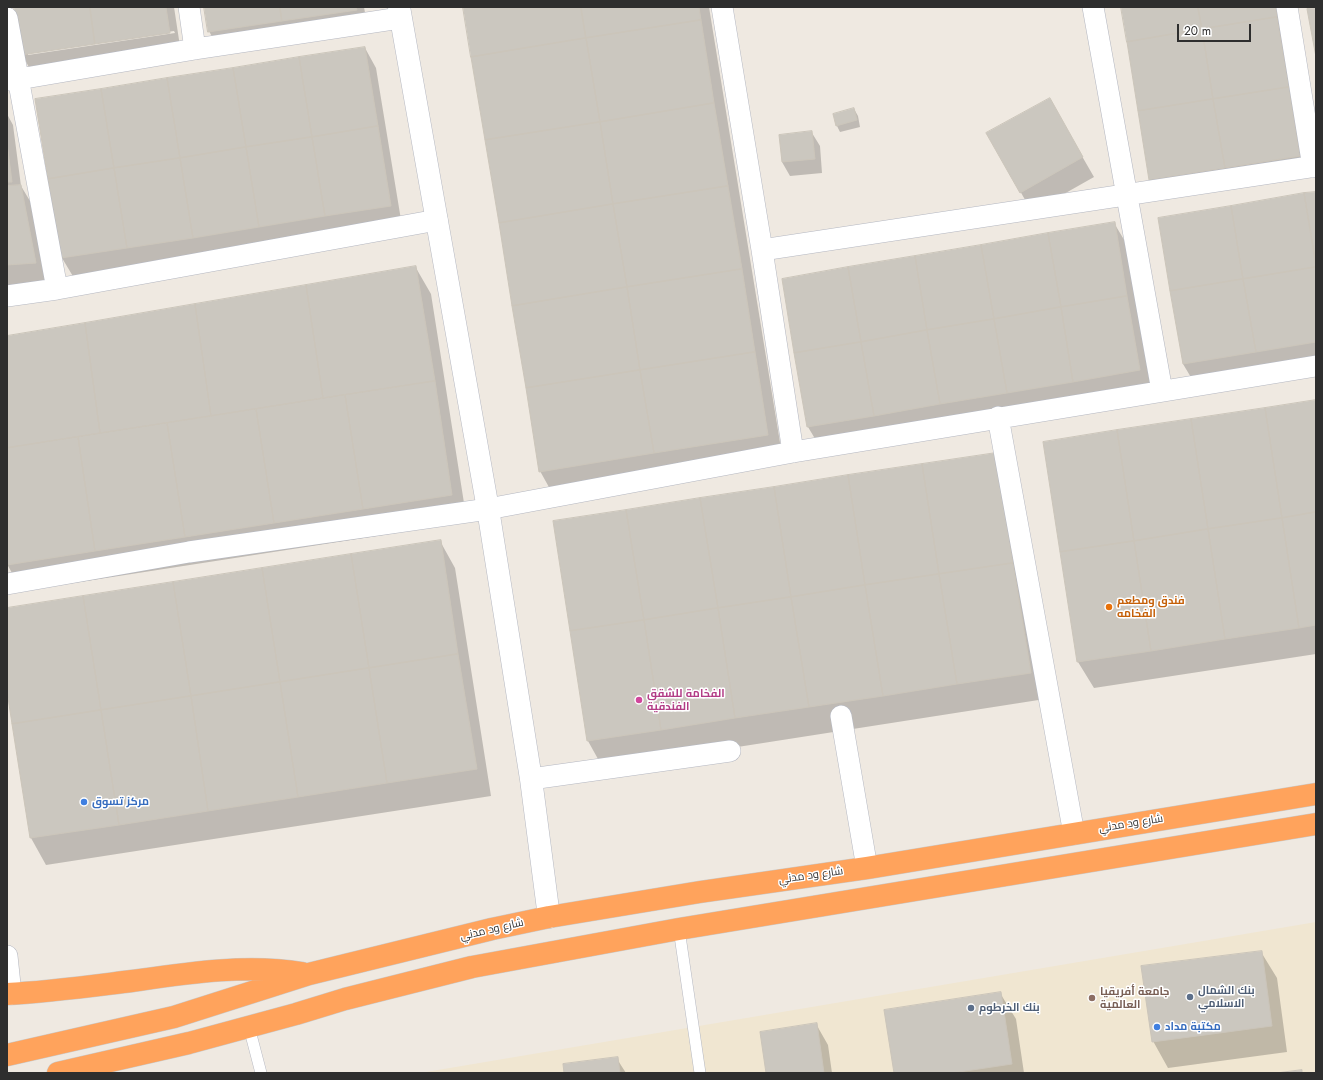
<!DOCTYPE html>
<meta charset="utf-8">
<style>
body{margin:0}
#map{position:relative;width:1323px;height:1080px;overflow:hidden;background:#efe9e1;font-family:Jost,sans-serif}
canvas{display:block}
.frame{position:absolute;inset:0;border:8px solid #2e2e2e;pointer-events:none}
.scale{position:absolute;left:1177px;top:24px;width:74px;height:18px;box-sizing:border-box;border:2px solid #2e2e2e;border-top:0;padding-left:5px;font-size:12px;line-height:14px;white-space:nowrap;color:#2e2e2e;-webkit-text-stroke:3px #fff;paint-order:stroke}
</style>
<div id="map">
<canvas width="1323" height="1080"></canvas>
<div class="frame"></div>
<div class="scale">20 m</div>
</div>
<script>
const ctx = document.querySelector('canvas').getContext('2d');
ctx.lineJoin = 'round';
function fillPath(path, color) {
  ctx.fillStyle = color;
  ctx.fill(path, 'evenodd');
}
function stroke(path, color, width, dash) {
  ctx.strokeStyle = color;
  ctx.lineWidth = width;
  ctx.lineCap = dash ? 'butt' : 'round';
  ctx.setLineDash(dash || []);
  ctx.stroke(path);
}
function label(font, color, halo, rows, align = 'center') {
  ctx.font = font + ' Jost,Cairo,sans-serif';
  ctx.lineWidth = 3;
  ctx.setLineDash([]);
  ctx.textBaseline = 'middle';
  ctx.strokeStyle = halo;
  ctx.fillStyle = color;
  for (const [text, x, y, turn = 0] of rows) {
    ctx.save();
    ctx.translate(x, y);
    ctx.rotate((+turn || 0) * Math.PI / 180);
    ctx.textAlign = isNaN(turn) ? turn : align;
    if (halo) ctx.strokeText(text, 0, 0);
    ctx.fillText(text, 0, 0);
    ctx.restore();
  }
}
fillPath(new Path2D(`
 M1316,922V1073H420Z`), '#f0e6d1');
fillPath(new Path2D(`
 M15,7H174L181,53L33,75L22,54ZM174,31L175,33L28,55V53Z
 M205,7H364L368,30L220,52L209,31Z
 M464,7H709L783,461L555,498L540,471Z
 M1122,7H1283L1311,176L1162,200L1150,180Z
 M365,48L376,68L402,226L74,278L62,258L36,100Z
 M1049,99L1094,177L1032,212L987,133Z
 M854,109L858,116L860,127L840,132L837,126Z
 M7,114L13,125L21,186L33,206L47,283L7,286Z
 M812,133L820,146L822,173L790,176L782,162L780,136Z
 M1316,193V364L1195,384L1183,364L1159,219Z
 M1114,223L1126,243L1151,390L820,447L808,427L783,280Z
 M416,268L431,294L467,522L22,591L7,564V337Z
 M1316,401V654L1094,688L1078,662L1044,443Z
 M996,454L1045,699L603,768L588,741L554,522Z
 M440,541L455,568L491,796L46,865L31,838L7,685V609Z
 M1261,952L1277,978L1287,1052L1168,1068L1153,1041Z
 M1000,993L1016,1019L1024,1073H895Z
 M816,1024L828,1045L832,1073H767Z
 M617,1059L626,1073H565Z`), '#0003');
const building = new Path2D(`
 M14,7H90L95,44L21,55Z
 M90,7H166L170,33L95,44Z
 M204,7H280L282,21L208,32Z
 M280,7H356L357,10L282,21Z
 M463,7H581L586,38L471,57Z
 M581,7H699L701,20L586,38Z
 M1121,7H1198L1202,29L1127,42Z
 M1198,7H1276L1277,17L1202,29Z
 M1316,8V57L1307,9Z
 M1277,17L1289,87L1213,99L1202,29Z
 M701,20L714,103L600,122L586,38Z
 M1202,29L1213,99L1138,111L1127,42Z
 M586,38L600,122L485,140L471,57Z
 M365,47L378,126L312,137L299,57Z
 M299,57L312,137L246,147L233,68Z
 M233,68L246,147L180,158L167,78Z
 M167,78L180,158L114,168L101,89Z
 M1289,87L1300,156L1225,168L1213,99Z
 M101,89L114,168L48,179L35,99Z
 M1050,98L1083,157L1020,193L986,133Z
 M1213,99L1225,168L1149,180L1138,111Z
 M714,103L728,186L613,204L600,122Z
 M854,108L857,120L836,126L833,114Z
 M600,122L613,204L499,223L485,140Z
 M378,126L391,206L325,216L312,137Z
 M812,131L815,159L782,162L779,135Z
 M312,137L325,216L259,227L246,147Z
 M7,143L12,182H7Z
 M246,147L259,227L193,238L180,158Z
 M180,158L193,238L127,248L114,168Z
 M114,168L127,248L61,258L48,179Z
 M21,185L36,263L7,265V186Z
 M728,186L742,269L627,287L613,204Z
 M1316,192V263L1304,193Z
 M1304,193L1316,267L1243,279L1231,206Z
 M613,204L627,287L512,306L499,223Z
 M1231,206L1243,279L1170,291L1158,218Z
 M1115,222L1127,296L1061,307L1048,233Z
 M1048,233L1061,307L994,319L981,245Z
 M981,245L994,319L927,330L915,256Z
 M915,256L927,330L861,342L848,267Z
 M416,266L435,381L323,398L306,285Z
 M848,267L861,342L794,353L782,279Z
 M1316,267V342L1256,352L1243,279Z
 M742,269L755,352L640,370L627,287Z
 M1243,279L1256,352L1183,364L1170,291Z
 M306,285L323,398L211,416L195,304Z
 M627,287L640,370L526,388L512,306Z
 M1127,296L1140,370L1073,382L1061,307Z
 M195,304L211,416L100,433L85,323Z
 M1061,307L1073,382L1007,393L994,319Z
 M994,319L1007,393L940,404L927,330Z
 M85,323L100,433L7,448V336Z
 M927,330L940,404L874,416L861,342Z
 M861,342L874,416L807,427L794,353Z
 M755,352L768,435L654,453L640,370Z
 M640,370L654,453L539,472L526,388Z
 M435,381L452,495L363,509L345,395Z
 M345,395L363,509L274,523L256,409Z
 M1316,400V512L1282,518L1265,408Z
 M1265,408L1282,518L1208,529L1191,419Z
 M256,409L274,523L185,537L167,423Z
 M1191,419L1208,529L1134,541L1117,430Z
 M167,423L185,537L95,551L78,437Z
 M1117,430L1134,541L1060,552L1043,442Z
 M78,437L95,551L7,565V448Z
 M996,453L1013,563L939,574L922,464Z
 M922,464L939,574L865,585L848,475Z
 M848,475L865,585L791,597L774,487Z
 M774,487L791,597L718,608L700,498Z
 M700,498L718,608L644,620L626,510Z
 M626,510L644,620L570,631L553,521Z
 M1316,512V625L1299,628L1282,518Z
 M1282,518L1299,628L1225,639L1208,529Z
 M1208,529L1225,639L1151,651L1134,541Z
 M441,540L458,654L369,668L351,554Z
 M1134,541L1151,651L1077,662L1060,552Z
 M351,554L369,668L280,682L262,568Z
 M1013,563L1031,673L957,684L939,574Z
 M262,568L280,682L191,696L173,582Z
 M939,574L957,684L883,696L865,585Z
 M173,582L191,696L101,710L83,596Z
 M865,585L883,696L809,707L791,597Z
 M83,596L101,710L12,724L7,691V608Z
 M791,597L809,707L735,718L718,608Z
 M718,608L735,718L661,730L644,620Z
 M644,620L661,730L587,741L570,631Z
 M458,654L477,769L387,783L369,668Z
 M369,668L387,783L298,797L280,682Z
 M280,682L298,797L208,811L191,696Z
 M191,696L208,811L119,825L101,710Z
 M101,710L119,825L30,838L12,724Z
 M1262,951L1272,1026L1152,1042L1141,966Z
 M1001,992L1012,1064L952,1073H894L884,1010Z
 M817,1023L824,1073H766L760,1032Z
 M618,1057L620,1073H564L563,1064Z
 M1302,1070V1073H1277Z`);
fillPath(building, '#cbc7bf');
stroke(building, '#cbc5ba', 1);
const lane = new Path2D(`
 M679,929L700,1073
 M249,1027L261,1073`);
const street = new Path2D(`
 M189,7L195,49
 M722,7L762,250L793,452
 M1093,7L1162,391
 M1287,7L1313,167
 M7,18L57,289
 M7,80L25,78L195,49L400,18
 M762,250L1316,166
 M7,296L57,289L437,220
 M998,417L1074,834
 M7,584L189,552L488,509L793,452L1316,366
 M841,716L867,868
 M531,779L730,751
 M7,956L11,994`);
const secondary = new Path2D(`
 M399,7L488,509L531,779L549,917`);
const highway = new Path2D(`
 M7,994C48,992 91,986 132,981C188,973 246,964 302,973
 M7,1055L174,1017L309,974L492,929L549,917L700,892L867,868L1316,794
 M58,1073L189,1043L296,1014L345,999L472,967L679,929L1316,824`);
stroke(lane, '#b4b7c1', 12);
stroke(street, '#b4b7c1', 22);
stroke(secondary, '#b4b7c1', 23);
stroke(highway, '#c9c9c9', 23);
stroke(lane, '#fff', 11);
stroke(street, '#fff', 21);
stroke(secondary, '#fff', 22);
stroke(highway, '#ffa35c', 22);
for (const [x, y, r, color] of [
 [1109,607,4,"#e8710a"],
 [639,700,4,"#d1479c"],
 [84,802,4,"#3f7fe0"],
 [1190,997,4,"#5c6f8a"],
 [1092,998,4,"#8d6e63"],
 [971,1008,4,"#5c6f8a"],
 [1157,1027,4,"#3f7fe0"]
]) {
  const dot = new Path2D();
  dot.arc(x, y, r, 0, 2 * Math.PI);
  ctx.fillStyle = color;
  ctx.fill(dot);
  stroke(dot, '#fff', 1.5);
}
label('bold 11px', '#c56008', '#fff', [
 ["فندق ومطعم",1117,601],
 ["الفخامه",1117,614]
], 'left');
label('bold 11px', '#b23c85', '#fff', [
 ["الفخامة للشقق",647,694],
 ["الفندقية",647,707]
], 'left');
label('bold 11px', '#366cbe', '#fff', [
 ["مركز تسوق",92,802],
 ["مكتبة مداد",1165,1027]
], 'left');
label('11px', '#2e2e2e', '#fff', [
 ["شارع ود مدني",1131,824,-9],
 ["شارع ود مدني",811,876,-8],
 ["شارع ود مدني",492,930,-13]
]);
label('bold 11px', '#4e5e75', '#fff', [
 ["بنك الشمال",1198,991],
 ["الاسلامي",1198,1004],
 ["بنك الخرطوم",979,1008]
], 'left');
label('bold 11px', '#785e54', '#fff', [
 ["جامعة أفريقيا",1100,992],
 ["العالمية",1100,1005]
], 'left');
</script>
